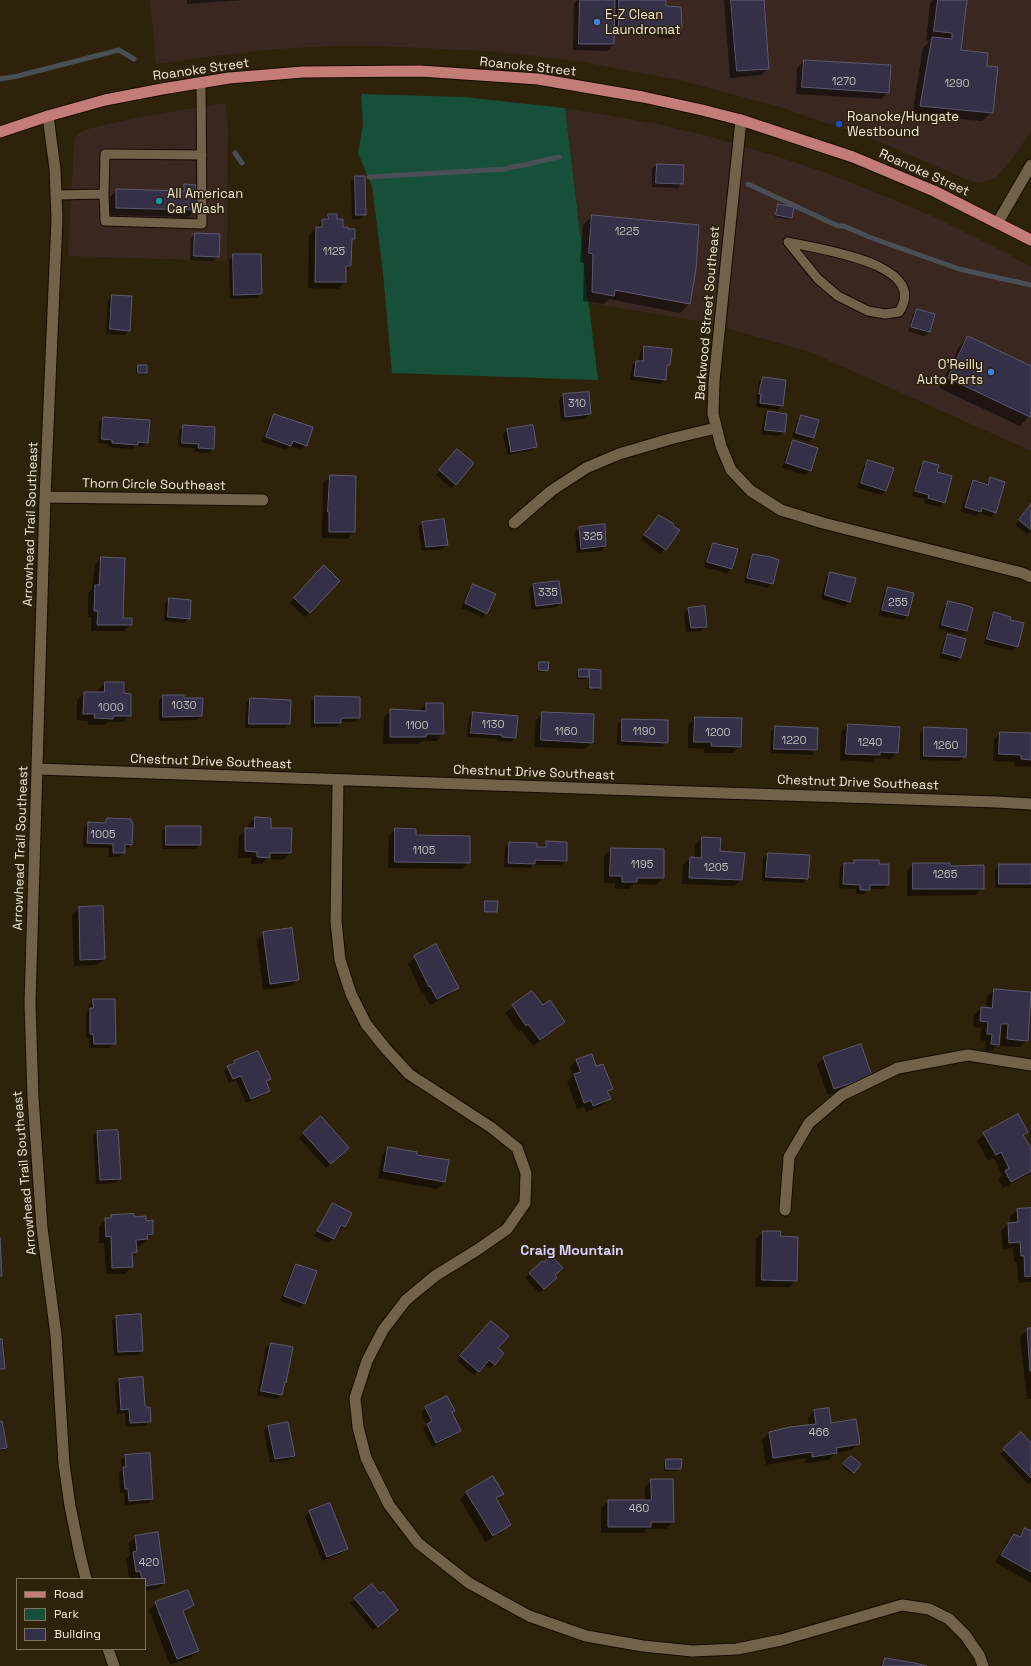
<!DOCTYPE html>
<style>
body{margin:0}
#map{position:relative;width:1031px;height:1666px;overflow:hidden;background:#2f220b;font-family:"Space Grotesk",sans-serif}
canvas{display:block}
.legend{position:absolute;left:16px;top:1578px;width:130px;height:72px;box-sizing:border-box;background:#2f220b;border:1px solid #7d725e;margin:0;padding:5px 7px;list-style:none;font-size:12px;color:#f2e9db}
.legend li{display:flex;align-items:center;gap:8px;height:20px}
.legend b{width:20px;border:1px solid #7d725e}
</style>
<div id="map">
<canvas width="1031" height="1666"></canvas>
<ul class="legend">
<li><b style="height:5px;background:#c47c79"></b>Road</li>
<li><b style="height:11px;background:#165038"></b>Park</li>
<li><b style="height:11px;background:#353047"></b>Building</li>
</ul>
</div>
<script>
const ctx = document.querySelector('canvas').getContext('2d');
ctx.lineJoin = 'round';
function fillPath(path, color) {
  ctx.fillStyle = color;
  ctx.fill(path, 'evenodd');
}
function stroke(path, color, width, dash) {
  ctx.strokeStyle = color;
  ctx.lineWidth = width;
  ctx.lineCap = dash ? 'butt' : 'round';
  ctx.setLineDash(dash || []);
  ctx.stroke(path);
}
function label(font, color, halo, rows, align = 'center') {
  ctx.font = font + ' "Space Grotesk",sans-serif';
  ctx.lineWidth = 3;
  ctx.setLineDash([]);
  ctx.textBaseline = 'middle';
  ctx.strokeStyle = halo;
  ctx.fillStyle = color;
  for (const [text, x, y, turn = 0] of rows) {
    ctx.save();
    ctx.translate(x, y);
    ctx.rotate((+turn || 0) * Math.PI / 180);
    ctx.textAlign = isNaN(turn) ? turn : align;
    if (halo) ctx.strokeText(text, 0, 0);
    ctx.fillText(text, 0, 0);
    ctx.restore();
  }
}
fillPath(new Path2D(`
 M150,0H1031V131L1015,155L996,178L980,183L968,180L871,138L776,106L683,81L583,62L503,52L379,46H336L276,49L213,56L156,64Z
 M225,103L228,127L227,261L68,256L74,143L75,137L79,133L91,128L140,117Z
 M565,108L657,124L708,136L779,157L835,176L930,215L1010,255L1031,267V451L810,352L705,322L589,303Z`), '#392720');
fillPath(new Path2D(`
 M361,94L463,97L565,108L598,380L392,373L383,273L372,186L358,153L363,124Z`), '#165038');
fillPath(new Path2D(`
 M187,0H243L187,4Z
 M578,0H665V7L681,28L671,38L657,37V35H614V44L607,51L573,50L574,4Z
 M724,0H763L768,68L761,75L730,78Z
 M932,0H966L960,51L985,67L992,112L982,121L912,115L923,48L930,41L926,40L930,3Z
 M804,61L888,92L881,99L796,94L797,68Z
 M657,165L683,166L682,183L678,188L652,187V169Z
 M355,177L365,215L361,219H352L351,182Z
 M185,185L195,196L200,205L188,217L110,215V197L117,190L178,192Z
 M778,205L791,217L789,219L775,217L776,207Z
 M328,215L336,220L342,228L354,239L351,242L350,266L345,271V282L338,289L308,288L309,235Z
 M593,216L689,304L680,313L609,299L604,304L583,301L584,263L580,262L583,225Z
 M195,234L218,256L214,261L190,260L191,239Z
 M234,255L261,294L256,298L230,299L229,260Z
 M113,296L129,330L125,335L106,334L108,301Z
 M917,310L934,314L929,332L924,336L908,331L913,314Z
 M968,337L1031,367V412L1029,416L1020,426L939,388L959,347Z
 M645,347L669,365L666,368L665,379L660,384L630,380L632,366L636,362H639L640,352Z
 M138,366L146,373L144,375L136,374V368Z
 M763,378L782,405L778,410L756,407L757,399L756,398L759,382Z
 M588,393L590,414L585,419L561,421L559,400L563,395Z
 M768,412L784,432L779,436L761,434L764,416Z
 M274,415L306,445L301,449L290,446L286,450L262,442L270,420Z
 M801,416L818,421L813,438L808,442L792,437L797,421Z
 M104,418L147,442L143,447L135,446L133,449L108,447V444L98,443L99,422Z
 M184,426L213,448L209,453L194,452L195,448L178,447L179,431Z
 M508,430L536,447L531,451L507,455L503,434Z
 M793,441L810,470L806,475L782,468L789,446Z
 M453,455L456,484L451,488L436,475Z
 M869,461L886,491L881,495L857,488L864,466Z
 M924,462L944,502L940,507L924,503L925,499L912,496L920,466Z
 M330,477L354,532L347,539L322,538L323,483Z
 M990,479L996,512L991,517L979,513L976,516L961,511L969,486L973,482L985,485Z
 M1031,504V533L1030,532L1027,534L1015,525Z
 M659,516L678,531L660,554L641,539Z
 M423,523L447,544L443,549L422,551L418,527Z
 M579,528L605,546L601,551L577,553L575,532Z
 M713,544L732,569L727,573L704,567L709,548Z
 M754,555L772,583L768,588L744,582L749,559Z
 M102,558L122,619L131,624L124,631H91V617H88V593L92,589L95,565Z
 M324,567L339,581L305,617L290,603Z
 M831,573L849,601L845,606L821,599L826,577Z
 M473,585L487,613L482,617L461,608L469,589Z
 M534,585L561,603L556,607L532,610L529,589Z
 M888,588L907,616L903,620L879,615L884,592Z
 M169,599L189,619L184,623L164,621L165,603Z
 M948,603L967,631L962,635L938,629L944,607Z
 M689,609L706,626L701,631L686,632L684,613Z
 M995,613L1009,621L1017,647L1012,651L984,644L990,618Z
 M948,635L960,658L956,662L939,658L944,640Z
 M540,663L547,670L545,672H537L538,665Z
 M579,670L588,673L590,670L600,688L598,690L588,689V676L586,679H577V672Z
 M105,683L123,694L130,715L123,722H108L105,725H88V721L77,720V700L84,693H98V690Z
 M164,696L183,699L201,716L196,720L159,721V700Z
 M316,697L359,718L355,722H341L336,727H311V702Z
 M250,699L289,724L285,728H245L246,703Z
 M426,704H442L443,734L436,741H422L418,744H383L384,717L391,710L419,711Z
 M473,713L515,738L511,742L497,741V739L467,737L469,717Z
 M543,713L592,742L585,749L534,747L536,720Z
 M695,718L740,746L733,753H704V749L688,748V725Z
 M622,720L667,742L662,747L617,745L618,725Z
 M848,725L897,752L890,759L875,758L872,762L840,760L841,732Z
 M775,727L817,729L816,750L812,755L770,753L771,732Z
 M925,728L965,756L960,761L920,760V733Z
 M1001,733L1031,734V767L1014,766L1015,762L993,761L994,739Z
 M255,818L270,829L290,853L283,860L267,859L262,864H251V858H238L239,836L246,829H248V825Z
 M107,819L131,844L127,849L124,848V853L119,857H109V848L83,847L84,828L88,823L103,824Z
 M166,827L200,844L196,849H162V831Z
 M396,829L415,836L469,863L462,869L388,868L389,836Z
 M702,838L719,852L741,880L734,886L682,884L683,865L690,858L695,859V845Z
 M547,842L566,861L561,865H533L530,868L504,867L505,848L509,843L542,848Z
 M611,849L663,878L656,885L634,884L629,889H615V883H604V856Z
 M768,854L809,856L807,879L803,883L762,881L763,858Z
 M855,861L878,864L888,885L883,889H869L864,894H856V889L839,888L840,868L844,864H851Z
 M914,864L949,867L983,888L976,895L907,896V871Z
 M999,865H1031V888H995V870Z
 M486,902L496,911L494,913H484V904Z
 M79,908L104,959L97,965L74,966L72,915Z
 M264,933L298,979L291,986L263,990L257,940Z
 M415,957L458,987L451,994L430,1005L423,992L422,993L408,964Z
 M994,990L1027,1040L1020,1047L1000,1046L1002,1031H1000L998,1045L991,1051H985V1041L980,1040L981,1028L973,1027L974,1015L981,1008H986L987,997Z
 M532,992L542,1007L564,1022L557,1029L533,1046L521,1030L519,1032L505,1013Z
 M93,1000L115,1043L110,1048H89V1038H86V1013L89,1010V1005Z
 M824,1058L871,1076L864,1082L828,1095L817,1065Z
 M577,1060L596,1067L611,1088L607,1093L609,1099L602,1106L586,1112L584,1107L577,1109L567,1082L573,1076L570,1067Z
 M228,1067L269,1079L266,1082L269,1090L264,1095L246,1103L236,1080L229,1083L224,1071Z
 M320,1118L343,1152L326,1168L299,1138Z
 M97,1132L120,1178L116,1183L96,1184L93,1136Z
 M1027,1132L1023,1137L1031,1149V1173L1003,1188L998,1179L1002,1175L994,1158L988,1161L977,1141L984,1134Z
 M388,1148L415,1156L444,1182L437,1189L378,1178L382,1155Z
 M333,1204L344,1226L340,1231L337,1230L333,1239L328,1243L314,1236L329,1209Z
 M1031,1209V1282L1019,1283L1017,1262H1014L1013,1248L1003,1249L1001,1231L1008,1224H1011L1010,1217L1017,1210Z
 M111,1216L145,1222L152,1234L140,1246H136V1252L131,1257L132,1267L125,1274H106L104,1243H99V1226Z
 M763,1232L779,1237L796,1280L790,1287H755L756,1239Z
 M542,1262L556,1278L539,1293L525,1278Z
 M296,1265L304,1303L300,1308L280,1301L292,1269Z
 M116,1317L142,1351L138,1355L114,1356L112,1321Z
 M486,1327L497,1348L494,1364L490,1368L484,1364L474,1375L457,1361Z
 M1031,1329V1399H1027L1020,1337L1027,1330Z
 M271,1344L286,1382L283,1384L281,1394L277,1399L257,1395L266,1348Z
 M119,1380L144,1408L150,1422L145,1426L126,1427L125,1413L117,1414L115,1384Z
 M426,1408L454,1411L451,1413L460,1430L456,1435L432,1447L423,1429L427,1425L421,1412Z
 M814,1411L858,1443L852,1450L836,1453L829,1460L806,1463L805,1458L766,1465L762,1440L769,1433L809,1426L808,1418Z
 M0,1422L6,1448L0,1452Z
 M269,1427L294,1455L289,1460L270,1463L264,1431Z
 M1021,1434L1031,1446V1482L1028,1484L1000,1454Z
 M125,1456L152,1499L148,1503L125,1505L124,1493H120L119,1472L122,1470L121,1460Z
 M851,1457L859,1464L851,1474L842,1467Z
 M666,1460L680,1469L678,1471H664V1462Z
 M652,1480L673,1522L666,1529H647L643,1533H601V1508L608,1501H645V1487Z
 M467,1492L503,1494L496,1500L509,1525L502,1532L485,1542L460,1499Z
 M329,1504L347,1549L342,1553L322,1561L305,1517L309,1512Z
 M1025,1529L1031,1533V1583L995,1562L1007,1542L1014,1535L1018,1537Z
 M136,1537L164,1583L157,1589L145,1591V1579L129,1578L126,1559L130,1555L129,1543Z
 M371,1585L393,1614L373,1630L350,1603Z
 M156,1603L193,1605L183,1613L198,1650L191,1657L170,1665L149,1610Z
 M885,1660L921,1666H880Z`), '#0007');
stroke(new Path2D(`
 M0,79L18,76L119,50L134,59
 M235,153L242,163
 M369,177L506,169C513,165 518,167 525,165C536,162 548,159 559,157
 M748,184L838,226H844L869,237L959,269L1031,285`), '#494f54', 5);
const building = new Path2D(`
 M580,0H615L614,44H579Z
 M619,0H666V6L681,7L682,28L679,31H664V29L619,28Z
 M731,0H764L769,69L737,71Z
 M938,0H967L961,50L988,53L987,66L998,67L993,113L920,106L932,37L952,39V33L934,31Z
 M804,60L891,65L889,93L802,87Z
 M657,164L684,165L683,184L656,183Z
 M355,176H365L366,215H356Z
 M184,184L196,185V195L201,196V206L196,205V210L116,208V189L184,191Z
 M778,204L794,207L792,218L776,215Z
 M328,214H337V219H343V227H348V229H355V239H352L351,266H346V282H315L316,227H322V219H328Z
 M592,215L699,225L696,269L690,304L615,290L614,296L592,292L593,254L589,253Z
 M195,233L220,234L219,257L194,256Z
 M233,254H261L262,294L234,295Z
 M112,295L132,296L130,331L110,329Z
 M917,309L935,314L930,332L911,327Z
 M968,336L1031,366V414L1030,417L948,378Z
 M644,346L672,349L670,365H667L666,380L634,376L636,361H643Z
 M138,365H147V373H138Z
 M763,377L786,380L783,406L760,403L761,394H759Z
 M589,392L591,414L565,417L563,394Z
 M768,411L787,414L785,432L765,430Z
 M274,414L313,427L307,446L293,441L291,446L266,437Z
 M801,415L819,420L814,438L796,433Z
 M103,417L150,420L148,443L138,442V445L112,443V440L102,439Z
 M183,425L215,427L214,449L198,448L199,444L182,443Z
 M533,425L537,447L511,452L507,429Z
 M793,440L818,448L811,471L786,463Z
 M457,449L474,463L456,485L439,470Z
 M868,460L894,468L886,491L861,483Z
 M924,461L939,465L937,472L952,476L945,503L928,498L929,495L915,491Z
 M330,475L356,476L355,532H329V512H328Z
 M990,477L1005,482L996,513L982,508L981,512L965,507L973,480L988,485Z
 M1031,504V530L1019,520Z
 M659,515L674,524L673,526L680,530L666,550L644,535Z
 M444,519L448,545L426,547L422,522Z
 M605,524L606,546L581,549L579,527Z
 M713,543L738,549L732,569L707,562Z
 M753,554L771,557L779,560L773,584L747,578Z
 M101,557L125,558L123,618H132V625H97L98,611H94L95,585H99Z
 M324,565L340,581L310,613L294,598Z
 M830,572L856,578L850,602L825,595Z
 M559,581L562,603L536,606L533,584Z
 M473,584L496,594L487,614L465,603Z
 M888,587L914,593L908,616L882,610Z
 M169,598L191,600L190,619L168,617Z
 M948,601L965,605L973,608L967,631L942,625Z
 M705,606L707,627L691,628L688,608Z
 M994,612L1011,617L1010,620L1024,623L1018,647L987,639Z
 M948,634L966,639L961,658L943,653Z
 M539,662H549L548,671L539,670Z
 M579,669H589V677H579Z
 M590,669L601,670V688H590Z
 M105,682H124V693L131,694V716H114L113,719L94,718L95,714H83L84,692H104Z
 M163,695H184V698H203L202,716L163,717Z
 M315,696L360,697V718H343L341,719V723H315Z
 M250,698L291,700L290,724H249Z
 M426,703H443L444,734H427L426,737H390V709L426,711Z
 M473,712L518,716L516,738L502,737V735L471,733Z
 M542,712L594,714L593,743L541,740Z
 M695,717L742,718L741,747L711,746V742H694Z
 M622,719L668,720V743L622,741Z
 M848,724L900,727L898,753L880,752V755L846,754Z
 M775,726L818,728L817,750L774,749Z
 M924,727L967,729L966,757L924,756Z
 M1000,732L1031,733V760L1021,759V755L999,754Z
 M255,817L271,818V828H292L291,853H270V858L257,857V852L245,851V828H254Z
 M107,818L131,819V822H133L132,845L125,844V853H113V844L87,843L88,822L105,823Z
 M166,826H201V845H166Z
 M395,828L416,829V835L470,836V863L395,862Z
 M702,837L721,838L720,851L745,853L742,880L689,878L690,857L701,858Z
 M546,841L567,842V861L535,860V864L508,863L509,842L537,843V847H546Z
 M611,848L664,849V878H637V882H622V876H610Z
 M768,853L810,855L808,879L766,877Z
 M854,860H879V864H889V885H870V890H860V885L843,884L844,863H854Z
 M913,863H950V866L984,865V889H913Z
 M999,864H1031V884H999Z
 M485,901H498L497,912H485Z
 M103,906L105,959L80,960L79,907Z
 M292,928L299,980L270,984L263,932Z
 M436,944L459,988L437,999L430,986L429,987L414,956Z
 M994,989L1031,992L1028,1041L1007,1039L1008,1024H1001L999,1045L991,1044L992,1034H987L988,1022L980,1021L981,1007L992,1008Z
 M532,991L543,1005L550,1000L565,1022L540,1040L528,1024L526,1026L512,1005Z
 M93,999H115L116,1044H94L93,1034H90V1008H93Z
 M861,1044L872,1076L834,1089L823,1057Z
 M258,1051L271,1079L266,1081L270,1091L251,1099L241,1076L233,1079L227,1066L235,1063L234,1061Z
 M592,1054L596,1066L603,1064L613,1089L607,1091L611,1099L593,1106L591,1100L584,1103L574,1074L581,1072L576,1060Z
 M1018,1114L1028,1132L1023,1135L1031,1148V1171L1011,1182L1005,1171L1009,1168L1001,1152L996,1155L983,1133Z
 M321,1116L349,1148L331,1164L303,1133Z
 M118,1130L121,1179L100,1180L97,1131Z
 M388,1147L417,1152V1155L449,1160L445,1182L384,1171Z
 M333,1203L352,1213L345,1227L341,1225L334,1239L317,1231Z
 M1031,1208V1276L1025,1277L1024,1256H1021L1020,1242L1009,1243L1008,1223L1018,1222L1017,1209Z
 M134,1214V1217L146,1216V1221L153,1220V1234L147,1235L148,1239L136,1240L137,1252L132,1253L133,1267L112,1268L111,1236L106,1237L105,1218H111V1215Z
 M763,1231H781L780,1236L798,1237L797,1281L762,1280Z
 M0,1238L2,1276H0Z
 M551,1255L563,1268L555,1275L557,1278L544,1289L529,1273L542,1261L544,1262Z
 M296,1264L317,1271L305,1304L284,1296Z
 M141,1314L143,1351L118,1352L116,1316Z
 M491,1321L509,1336L498,1348L504,1353L495,1365L489,1360L479,1372L460,1356Z
 M1031,1328V1371H1030L1027,1329Z
 M0,1339H2L5,1369H0Z
 M271,1343L293,1347L286,1383L285,1382L282,1395L261,1391Z
 M143,1377L145,1407H150L151,1422L130,1423L129,1409L121,1410L119,1379Z
 M447,1396L455,1411L452,1412L461,1431L436,1443L427,1424L432,1421L425,1407Z
 M829,1408L831,1423L856,1419L860,1444L836,1448L837,1453L812,1457V1452L773,1458L769,1432L790,1427L816,1424L814,1410Z
 M0,1421H2L7,1448L0,1449Z
 M288,1422L295,1456L275,1459L268,1426Z
 M1021,1432L1031,1443V1478L1003,1449Z
 M150,1453L153,1499L129,1501L128,1489H125L123,1467H126L125,1455Z
 M851,1456L861,1464L854,1473L843,1464Z
 M666,1459H682L681,1469H666Z
 M493,1476L504,1494L496,1498L511,1525L493,1536L466,1492Z
 M651,1479H673L674,1522H651V1527H608V1500H651Z
 M330,1503L348,1549L327,1557L309,1511Z
 M1025,1528L1031,1531V1572L1001,1555L1014,1534L1020,1537Z
 M158,1532L165,1583L145,1586V1579H142L140,1571L136,1572L133,1552L137,1551L135,1536Z
 M372,1584L380,1594L383,1591L398,1610L378,1627L354,1598Z
 M188,1590L194,1605L183,1611L199,1651L177,1659L155,1602Z
 M885,1658L915,1663L927,1666H883Z`);
fillPath(building, '#353047');
stroke(building, '#5d5871', 1);
const service = new Path2D(`
 M104,194L105,154L202,155
 M56,195L104,194L105,221L202,224L201,83
 M788,242C817,249 931,263 899,312L885,314L868,311L838,296L818,279Z`);
const minor = new Path2D(`
 M48,116L55,169L57,219L45,497L30,1003L33,1098L42,1228L56,1335L64,1464L70,1506L80,1555L86,1579
 M741,120L714,381L713,414L721,446L731,470L751,491L781,510L823,523L1022,573L1031,577
 M998,222L1031,165
 M45,497L263,500
 M514,523L551,491L586,468L619,454L670,439L716,428
 M37,769C357,782 677,791 997,802L1031,804
 M338,782L336,921L340,960L351,994L366,1024L386,1049L409,1074L492,1128L517,1148L526,1173L525,1203L507,1229L477,1250L435,1276L406,1300L383,1330L367,1361L355,1398L358,1427L366,1458L389,1505L418,1543L469,1583L529,1616L586,1636L643,1646L692,1651L737,1649L781,1640L902,1605L929,1609L949,1619L965,1635L979,1655L983,1666
 M785,1210L789,1157L809,1123L842,1095L898,1068L968,1055L1031,1065
 M108,1649L114,1666`);
const primary = new Path2D(`
 M0,132L48,116L105,100L162,89L229,78L303,72L420,71L538,79L643,97L702,110L741,120L853,157L934,191L1031,240`);
stroke(service, '#170b00', 11);
stroke(minor, '#170b00', 13);
stroke(primary, '#170b00', 13);
stroke(service, '#72624a', 9);
stroke(minor, '#72624a', 11);
stroke(primary, '#c47c79', 11);
for (const [x, y, r, color] of [
 [597,22,4,"#3f7fe0"],
 [839,124,4,"#1a4fb4"],
 [159,201,4,"#0f9aa8"],
 [991,372,4,"#3f7fe0"]
]) {
  const dot = new Path2D();
  dot.arc(x, y, r, 0, 2 * Math.PI);
  ctx.fillStyle = color;
  ctx.fill(dot);
  stroke(dot, '#2f220b', 1.5);
}
label('11px', '#c3bbb6', null, [
 ["1270",844,82],
 ["1290",957,84],
 ["1225",627,232],
 ["1125",334,252],
 ["310",577,404],
 ["325",593,537],
 ["335",548,593],
 ["255",898,603],
 ["1030",184,706],
 ["1000",111,708],
 ["1130",493,725],
 ["1100",417,726],
 ["1160",566,732],
 ["1190",644,732],
 ["1200",718,733],
 ["1220",794,741],
 ["1240",870,743],
 ["1260",946,746],
 ["1005",103,835],
 ["1105",424,851],
 ["1195",642,865],
 ["1205",716,868],
 ["1265",945,875],
 ["466",819,1433],
 ["460",639,1509],
 ["420",149,1563]
]);
label('13px', '#f2e9db', '#2f220b', [
 ["E-Z Clean",605,15],
 ["Laundromat",605,30],
 ["Roanoke/Hungate",847,117],
 ["Westbound",847,132],
 ["All American",167,194],
 ["Car Wash",167,209],
 ["O'Reilly",983,365,"right"],
 ["Auto Parts",983,380,"right"]
], 'left');
label('13px', '#f2e9db', '#2f220b', [
 ["Roanoke Street",528,67,6],
 ["Roanoke Street",201,70,-8],
 ["Roanoke Street",924,173,24],
 ["Barkwood Street Southeast",708,313,-85],
 ["Thorn Circle Southeast",154,485,1],
 ["Arrowhead Trail Southeast",31,524,-88],
 ["Chestnut Drive Southeast",211,762,2],
 ["Chestnut Drive Southeast",534,773,2],
 ["Chestnut Drive Southeast",858,783,2],
 ["Arrowhead Trail Southeast",21,848,-88],
 ["Arrowhead Trail Southeast",25,1173,-95]
]);
label('bold 14px', '#d8d3ff', '#2f220b', [
 ["Craig Mountain",572,1251]
]);
</script>
